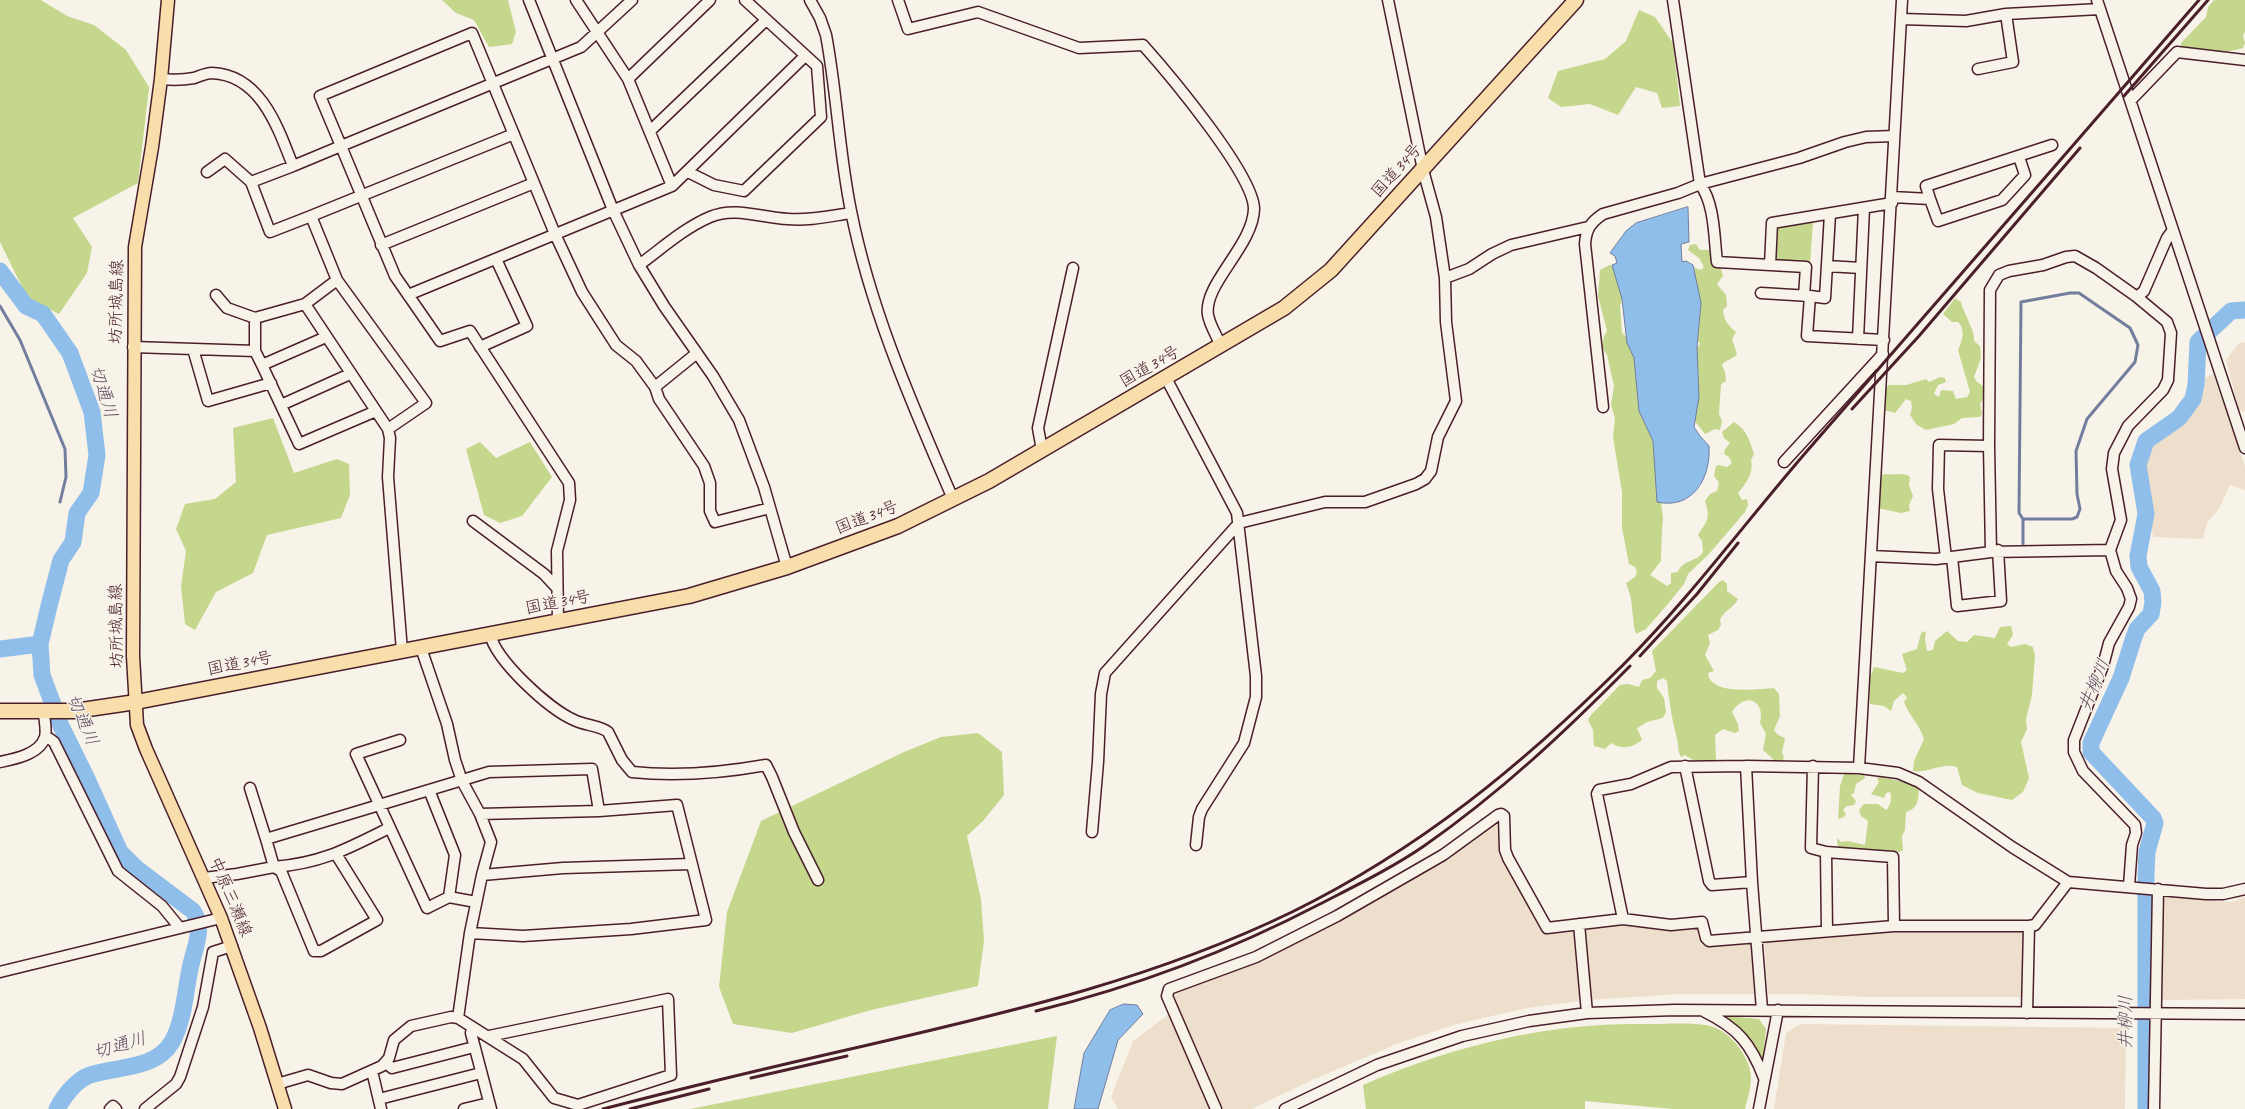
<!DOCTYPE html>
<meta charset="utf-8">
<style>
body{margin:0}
canvas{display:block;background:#f7f3e8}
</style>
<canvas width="2245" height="1109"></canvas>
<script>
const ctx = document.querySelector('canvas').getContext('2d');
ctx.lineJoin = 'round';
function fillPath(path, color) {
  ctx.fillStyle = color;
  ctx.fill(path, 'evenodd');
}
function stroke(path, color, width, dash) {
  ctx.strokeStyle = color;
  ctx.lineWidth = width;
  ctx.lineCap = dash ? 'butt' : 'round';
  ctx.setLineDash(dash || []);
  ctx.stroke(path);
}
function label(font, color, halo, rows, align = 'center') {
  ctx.font = font + ' Caveat,"Klee One",sans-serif';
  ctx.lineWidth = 3;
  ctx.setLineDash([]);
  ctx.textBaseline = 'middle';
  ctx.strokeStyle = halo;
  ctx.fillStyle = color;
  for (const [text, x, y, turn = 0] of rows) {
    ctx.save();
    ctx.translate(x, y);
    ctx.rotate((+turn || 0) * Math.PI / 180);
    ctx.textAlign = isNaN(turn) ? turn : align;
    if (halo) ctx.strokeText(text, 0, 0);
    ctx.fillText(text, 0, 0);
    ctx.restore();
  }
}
fillPath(new Path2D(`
 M2240,342L2245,343V412L2239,410L2226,360Z
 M2213,374L2245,466V490L2230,485L2219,509L2207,523L2203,539L2153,537L2144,468L2152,444L2186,419L2204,391L2205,378Z
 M1497,823L1500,852L1546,932L1574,929L1581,1001L1527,1008L1457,1024L1399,1043L1312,1080L1252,1109H1221L1170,994L1261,960L1443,863Z
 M2163,896L2232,902L2245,897V999L2162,1000Z
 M1620,923L1701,927L1703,944L1753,942L1757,994H1681L1588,1000L1582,928Z
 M2022,930L2021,997H1868L1801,994H1768L1764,939L1893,931Z
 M1169,1014L1211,1109H1118L1111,1097L1133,1041Z
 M1800,1024L2126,1028L2125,1109H1774L1786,1033Z`), '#eddfcb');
fillPath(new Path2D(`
 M0,0H41L67,16L94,25L126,50L149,87L138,183L73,218L92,247L87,273L59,314L27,297L0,242Z
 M442,0H508L516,32L512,44L489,47L474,20L456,13Z
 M2214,0H2245V32L2243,36L2245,43L2243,48C2222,55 2202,50 2181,48V43L2206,17L2208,7Z
 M1639,10L1655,17L1673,43L1680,106L1662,108L1657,93L1636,87L1618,115L1590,104L1561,107L1548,98L1558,71L1605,59L1626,41Z
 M1813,221L1810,264L1775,263L1776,226Z
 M1696,244L1700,250H1709C1716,256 1721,267 1723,276L1717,284L1726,295L1727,306L1723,310C1724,321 1728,325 1736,332L1732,339L1737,354C1734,359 1726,359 1722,365L1725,372L1726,381L1721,384L1719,414L1722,421L1720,430L1715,429L1705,434L1693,419L1694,377L1699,376V371H1693L1695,347L1699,346L1700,343L1695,340L1690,266L1701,270L1704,267L1699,258L1688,250L1690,245Z
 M1609,265L1617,267L1624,295L1620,306L1622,333L1630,340L1648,408L1663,517C1662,532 1661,546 1661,561L1650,575L1667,586L1671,583V573L1678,572C1682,560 1697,562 1703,552L1702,541L1698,535C1707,520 1711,520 1705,501L1710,494L1717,491L1719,483L1714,476L1716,466L1719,465L1727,467L1732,463L1729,457L1724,454L1725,449L1730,443L1724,438L1722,432L1734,422C1747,429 1750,442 1754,454L1751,460C1754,472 1746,484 1738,493L1742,500L1747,499L1748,505L1745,512L1709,554L1688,574L1684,584L1667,605L1646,629L1636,634L1634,627L1631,598L1626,583L1635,577L1637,572L1635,567L1629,564L1622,528V492L1613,437L1615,418L1611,405L1614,386L1607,355L1602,347L1604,336L1607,331L1598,296L1600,270Z
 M1955,298L1961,302C1963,312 1976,332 1974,341L1980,346L1981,358L1974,377L1977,382L1986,388V395L1980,404L1982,414L1980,417L1962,418L1954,424L1926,430L1917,425L1910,415L1912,408L1911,401L1906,399L1895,413L1884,410V393L1888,385H1906L1926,379L1929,382L1940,377L1945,378L1946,382L1938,385L1934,394L1939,397L1941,390L1953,391L1956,399L1967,397L1970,392L1958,350C1962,342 1966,330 1958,322H1952L1943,314Z
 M273,418L294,473L337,459L349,464L350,495L341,518L267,535L253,573L216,592L195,630L185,624L181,586L186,551L176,529L185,504L215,499L236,482L233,428Z
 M480,442L496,458L530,442L552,477L522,516L500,523L484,515L466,449Z
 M1885,474C1894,476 1903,471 1910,477L1909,485L1913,496L1909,505L1910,511L1901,513L1877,508L1879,479L1882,475Z
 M1723,580L1727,584V591L1738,599C1734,608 1724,610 1720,620L1721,625L1718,630L1708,635L1710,643L1705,655L1714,671L1708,673C1710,696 1758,689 1774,688L1779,694L1780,716L1774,730L1778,735L1785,738L1782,752L1784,758L1782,761H1775L1763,750L1766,734L1760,723C1766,702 1746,690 1732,712L1738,724L1739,731L1735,733L1723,729L1715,735L1716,759C1705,766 1695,762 1685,755L1681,757C1677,750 1679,746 1677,739C1672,720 1669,701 1667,681L1663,678L1657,681V688L1664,698L1666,712L1663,718L1647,722L1637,728L1642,740C1632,748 1622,750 1611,743L1605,749L1594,746L1593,730L1588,720L1591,715L1620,685L1628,684L1639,687L1642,680L1650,678L1656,671L1652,651L1719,582Z
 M2011,626L2013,635L2007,644L2011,647L2025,644L2033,647L2035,656L2032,695L2026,719L2027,729L2021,742L2029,778L2023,792L2012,800L1978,793L1962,785L1957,767C1943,762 1926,774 1913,771L1914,761L1924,739C1920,725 1909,716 1904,702L1907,697L1903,693L1894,701L1891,711L1884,706L1870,704L1869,680L1874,667L1903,673L1907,670L1902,654L1917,649L1921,633L1926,631L1925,639L1927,651L1933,650L1935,641L1947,631L1958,641L1967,642L1974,635L1995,638L2000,627Z
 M978,733L1002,752L1004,795L983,821L967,836L981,899L984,941L978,986L871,1010L792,1033L733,1024L719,987L727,912L761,821L904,752L941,737Z
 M1848,773L1856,775L1864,774L1865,778L1856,784L1854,793L1851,795L1856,801L1854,805L1847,806L1843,810L1846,814L1844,817L1838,819L1840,786L1844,774Z
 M1881,777L1909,783L1919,788C1918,800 1919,808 1906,812L1905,830L1902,836L1903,850C1896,854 1889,857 1882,851L1872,853L1838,849L1837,838L1841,842L1848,841L1865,845L1868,821L1861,816L1859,810L1864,804H1878L1886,810C1891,806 1892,797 1890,792L1886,793L1884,798L1871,794L1879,782L1877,778Z
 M1725,1016L1759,1019L1766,1029L1763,1058H1760L1754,1045L1746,1035Z
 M1652,1024C1671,1024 1692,1022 1710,1026C1728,1030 1746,1052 1750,1070C1753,1082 1748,1097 1745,1109H1673L1585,1101V1109H1366L1363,1085C1434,1054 1511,1032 1588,1026C1609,1024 1631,1024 1652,1024Z
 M1057,1036L1048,1109H690Z`), '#c5d78c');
const water = new Path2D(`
 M1688,207L1689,242L1681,244L1682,262L1686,261L1693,265L1701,303L1697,347L1699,397L1694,427L1700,436L1709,446C1711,478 1693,510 1657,502L1653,441L1639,411L1634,358L1627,343L1622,299L1612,265L1617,263L1615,256L1610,253L1626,231L1636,223Z
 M1124,1004L1137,1005L1143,1014L1118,1040L1098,1109H1074L1084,1053L1110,1010Z`);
fillPath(water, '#8fbeea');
stroke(water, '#737e9e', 1);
stroke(new Path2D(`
 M0,306L20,340L65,449L66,477L60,502
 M2023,544V519H2072L2077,517L2080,509L2077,494L2076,451L2087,419L2135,362L2138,345L2130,328L2079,293H2070L2021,302L2019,513L2023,519`), '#737e9e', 3);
stroke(new Path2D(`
 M0,271L26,306L43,314L70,353L92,412L97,455L91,493L77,513L73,542L61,560L50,602L40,644L42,675L61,726L87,779L120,852L136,868L193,911C205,930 194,948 190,969C185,993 184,1020 172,1042C155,1070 118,1066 90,1075C76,1080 64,1096 57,1109
 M0,649L40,644
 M2146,1109V873L2147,852L2155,823L2153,818L2091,752V743L2121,678L2134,637L2137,629L2151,614L2153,602L2152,591L2139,567L2138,556L2146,514L2138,465L2146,441L2179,418L2193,399L2196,385L2198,342L2231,311L2245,310`), '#8fbeea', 17);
const minor = new Path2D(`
 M529,0L613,210L639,265L664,306L713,376L739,420L764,487L787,567
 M576,0L628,79L672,186
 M810,0L820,18L826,35C837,93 839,153 851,211C871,312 913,406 953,499
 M898,0L908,29L978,12L1079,48L1143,45C1168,73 1254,175 1254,209C1253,246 1203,284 1208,315C1210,326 1217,336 1221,346
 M1388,0L1423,170L1436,217L1445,278L1469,269L1492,254L1511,245L1588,227
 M1673,0L1700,184C1715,204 1714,238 1717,262L1806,267L1804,296
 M2097,0L2245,448
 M1901,19L1966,21L2006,14L2100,9
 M1978,69L2013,62L2006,14
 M161,79C172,80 183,80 194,78C200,76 206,73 212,73C261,75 278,128 293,166L341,146L320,96L472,33L555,234L582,292L616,345L636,361L655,387L659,399L704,466L710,483V511L715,522L770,508
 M628,79L710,0
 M2131,100L2177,52L2245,60
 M650,131L765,21
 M293,166L251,182L270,232L311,216
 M207,172L225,159L251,182
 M688,172L714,185L744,191L821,117L817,66L745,0
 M1892,197L1930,199L1938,221L2002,200L2025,175L2019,157
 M1930,199L1926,186L2052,145
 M1830,214L1825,298L1810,296L1807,336L1884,340
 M381,245L534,183
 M639,265C661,249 684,228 710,217C735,206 762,218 788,219C809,221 830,216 851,213
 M1770,265L1772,223L1892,203
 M1827,266L1861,268
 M337,280L426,403L388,429
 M1761,293L1810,296
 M216,295L227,308L255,318
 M408,295L672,186L805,56
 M2137,297L2144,291L2167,238L2173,230
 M305,304L388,429L390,438L388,477L402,651
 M1858,339L1864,208
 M133,347L255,351L262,365L326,337
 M480,347L527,326L496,259
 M193,349L208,401L271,383
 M255,351V318L305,304L337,280L311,216L514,134
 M262,365L299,444L376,411
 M1166,378L1237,513L1256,676V697L1244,743L1202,809L1199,817L1196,845
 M655,387L697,353
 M281,405L350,374
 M1603,407L1585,244C1586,229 1591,222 1603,214L1678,193L1700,184L1799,158L1845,142L1866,137L1894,136
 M1042,450L1038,428L1073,268
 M1784,462L1883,354
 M473,521L544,574L557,588
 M2110,550L1991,552L1989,446L1990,290L1999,275L2009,271L2043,265L2066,257L2075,256L2096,268L2137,297L2167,322L2171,333L2168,380L2163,390L2128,426L2114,453L2112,469L2121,520L2110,550L2116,571L2127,588L2131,599L2129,607L2109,643L2103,666L2074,740V752L2083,771L2135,825L2136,833L2132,845L2129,886
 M1871,556L1936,559L1991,552
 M1952,557L1957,606L2001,601L1998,550
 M1946,558L1938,489L1939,445L1989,446
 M558,621L557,551L570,500L569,483L470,331L440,341L395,276L341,146L581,47L632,0
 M490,634C496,661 549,709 574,720C583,725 602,726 608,732L622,760L632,772C677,777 721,773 766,765L772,777L794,832L818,880
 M421,648L447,724L455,760L462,781L480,814L491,842L482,875L470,933L458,1018
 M46,736L54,742L118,871L162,906L180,928
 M400,740L356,754L427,908L449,897L476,902
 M0,762C15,759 40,754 45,737C47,730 44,719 44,712
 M1685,766L1709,881L1712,885L1752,882
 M1813,766L1811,848L1826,852L1893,857L1894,926
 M1859,768L1902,0
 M250,788L266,839
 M429,790L455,855L449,897
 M1092,832L1098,762L1101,694L1105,673L1239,523L1325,502H1365L1416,484L1425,479L1431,471L1438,437L1456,401L1446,322L1445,278
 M1826,852L1827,931
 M274,867L281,871L314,951H321L377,920L336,854
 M274,867C322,863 347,849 389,828
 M482,875L563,868L691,864
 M204,878L237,874L274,867L266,839L489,772L592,769L599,811
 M1623,919L1597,794L1599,790L1631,784L1671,767L1746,766
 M1579,924L1587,1013
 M470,933L523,936L631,929L706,920L677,805L599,811L480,814
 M0,972L221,918
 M1762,1010L1752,882L1746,766L1859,768L1898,773L1919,782L2012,847L2068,882L2206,894H2223L2245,889
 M1705,1012C1738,1028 1751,1044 1764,1078
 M2027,1013L2029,926
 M472,1027L471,1033L491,1109
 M386,1063L392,1068L474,1047
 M372,1071L381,1109
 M277,1084L308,1075L331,1083L342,1084L382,1066L389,1058L394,1040L411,1026L451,1017L458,1018L523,1059L554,1098L578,1105L671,1075L668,999L489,1036
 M379,1099L481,1073
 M110,1109L113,1106L116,1109
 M145,1109L176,1084L180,1077L203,1007L213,952L232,946
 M464,1109L489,1103
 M1216,1109L1167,996L1169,989L1256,957L1337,916L1443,855L1498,815L1501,814L1504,816L1505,850L1508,858L1547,928L1623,919L1671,925L1702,922L1706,938L1709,941L1894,926H2029L2035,925L2068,882
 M1285,1109L1377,1065L1462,1036L1529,1021L1587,1013L1675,1010L2245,1014
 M1759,1109L1778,1010
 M2154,1109L2158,889`);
const major = new Path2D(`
 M168,0L161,79L152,147L135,247L133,656L137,725L146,749L221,918L260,1028L285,1109`);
const highway = new Path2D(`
 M0,711H75L136,702L689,596L787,567L898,526L989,481L1284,308L1331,270L1576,0`);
stroke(minor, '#4a1f2b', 13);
stroke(major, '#4a1f2b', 15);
stroke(highway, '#4a1f2b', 17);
stroke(minor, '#f7f3e8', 10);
stroke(major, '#f8deab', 12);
stroke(highway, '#f8deab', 14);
stroke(new Path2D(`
 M2124,96L2208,0
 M1852,409L1919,336L2080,148
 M1640,656L1697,594L1738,543
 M1036,1011C1134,987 1230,951 1320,904C1355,886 1392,868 1424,846C1500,793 1566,731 1630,666
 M751,1078L847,1056
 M603,1109C691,1086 780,1065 868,1045C1015,1011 1156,978 1292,912C1420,849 1522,765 1623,665C1692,596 1750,516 1814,443C1943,295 2071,148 2199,0
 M630,1109L709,1089`), '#4a1f2b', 3);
label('17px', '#4a1f2b', '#f7f3e8', [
 ["国道34号",1397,171,-48],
 ["坊所城島線",117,302,-89],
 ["国道34号",1150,367,-30],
 ["国道34号",867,518,-21],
 ["国道34号",558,603,-11],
 ["坊所城島線",117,626,-91],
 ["国道34号",240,664,-11],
 ["中原三瀬線",230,897,67]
]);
label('italic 18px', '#5f4f64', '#f7f3e8', [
 ["切通川",103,392,73],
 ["井柳川",2095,685,-67],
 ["切通川",82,720,67],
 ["井柳川",2126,1022,-90],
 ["切通川",120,1046,-16]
]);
</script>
